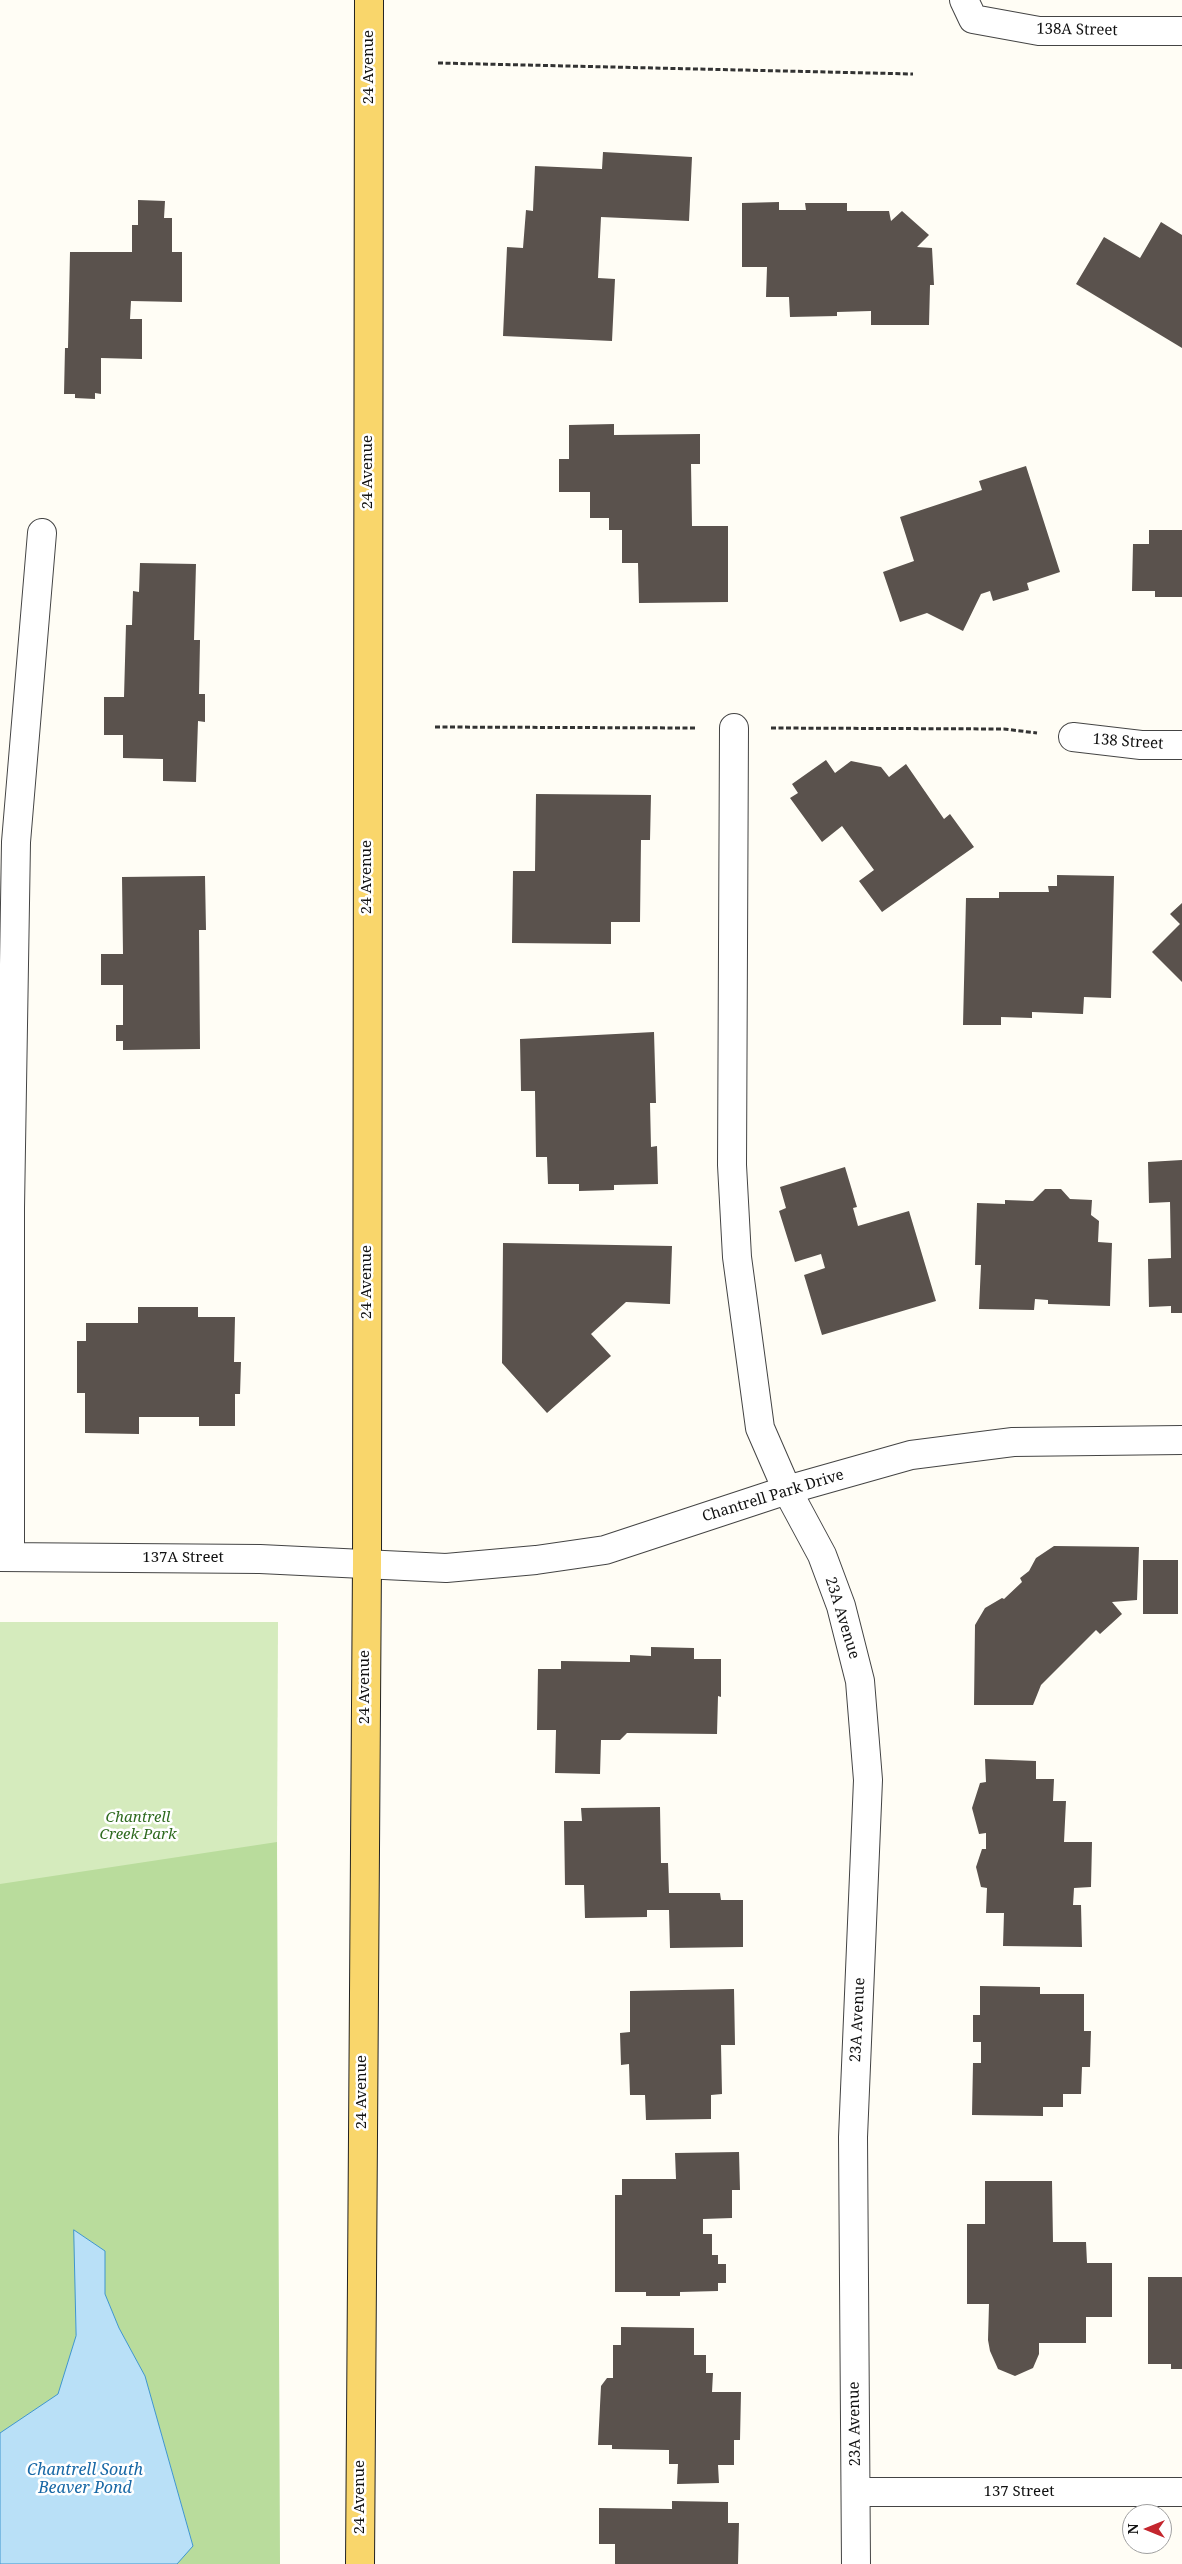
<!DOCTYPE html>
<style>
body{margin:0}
#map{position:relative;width:1182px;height:2564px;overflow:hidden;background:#fffdf5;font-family:"Noto Serif",serif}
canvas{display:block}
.north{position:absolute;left:1122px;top:2504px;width:50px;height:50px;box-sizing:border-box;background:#fff;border:1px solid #a0a0a0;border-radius:50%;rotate:270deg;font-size:14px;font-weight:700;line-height:20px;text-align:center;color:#111}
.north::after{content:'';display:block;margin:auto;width:18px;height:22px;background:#c4262e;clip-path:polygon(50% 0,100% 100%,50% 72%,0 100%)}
</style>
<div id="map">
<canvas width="1182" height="2564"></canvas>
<div class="north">N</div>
</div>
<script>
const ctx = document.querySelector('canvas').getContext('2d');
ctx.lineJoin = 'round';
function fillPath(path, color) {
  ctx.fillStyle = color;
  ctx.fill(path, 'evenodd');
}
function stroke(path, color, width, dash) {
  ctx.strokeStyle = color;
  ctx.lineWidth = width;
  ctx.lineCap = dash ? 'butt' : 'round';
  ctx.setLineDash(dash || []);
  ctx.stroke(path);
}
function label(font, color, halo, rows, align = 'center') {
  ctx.font = font + ' "Noto Serif",serif';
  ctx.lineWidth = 5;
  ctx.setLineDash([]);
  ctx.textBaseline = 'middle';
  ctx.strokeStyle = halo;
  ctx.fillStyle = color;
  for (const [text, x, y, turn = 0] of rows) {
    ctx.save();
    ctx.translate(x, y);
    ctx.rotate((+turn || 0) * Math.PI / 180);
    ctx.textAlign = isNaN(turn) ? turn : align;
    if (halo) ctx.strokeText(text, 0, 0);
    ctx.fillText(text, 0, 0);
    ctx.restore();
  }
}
fillPath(new Path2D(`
 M0,1622H278L274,2564H0Z`), '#d5ebbd');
fillPath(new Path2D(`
 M277,1842L280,2564H177L193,2545L145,2376L119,2328L105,2294V2251L74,2230L76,2336L58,2395L0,2433V1884Z`), '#b9dc9c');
const water = new Path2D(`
 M74,2230L105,2251V2294L119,2328L145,2376L193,2546L177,2564H0V2433L58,2394L76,2336Z`);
fillPath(water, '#b9e0f7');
stroke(water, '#3f96cf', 1);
fillPath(new Path2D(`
 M603,152L692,157L689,221L601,217L598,278L615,279L612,341L503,336L507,247L523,248L526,210L533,211L535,166L602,169Z
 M138,200L165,201L164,218H172V252H182V302L131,301L130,319H142V359L101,358V394L95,393V399L75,398V394H64L65,348H68L70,252H132V225H138Z
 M779,202V210H806L805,203H847V211H889L891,221L902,211L929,235L917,247L932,248L934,285H930L929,325H871V311L837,312V316L790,317L789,297H766L767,267H742V203Z
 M1161,222L1182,235V348L1076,284L1104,237L1140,258Z
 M614,424V435L700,434V464H691L692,526H728V602L639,603L638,563H622V530H609V518H590V492H559V459H569V425Z
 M1026,466L1060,572L1027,583L1029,590L993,601L990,591L981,594L963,631L927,613L900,622L883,572L914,561L900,517L982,490L979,481Z
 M1149,530H1182V597H1155V591H1132L1133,544H1149Z
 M140,563L196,564L194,640H200L199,694H205V722L198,721L196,782L163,781V759L123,758V735H104V697H124L126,625H132L133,591L139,592Z
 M826,760L835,773L851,761L881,767L889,777L906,764L944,819L950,814L974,847L882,912L859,881L874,870L842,826L822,842L790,798L798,793L792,784Z
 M536,794L651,795L650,840H641L640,922H611V944L512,943L513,871H535Z
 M1057,875L1114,876L1111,998L1084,997L1083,1014L1032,1012V1018L1001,1017V1025H963L966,898H999V892H1049L1048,886H1057Z
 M205,876L206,930H199L200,1049L123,1050V1041H116V1025H123V985H101V954H123L122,877Z
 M1182,903V982L1152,952L1180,924L1170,914Z
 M654,1032L656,1103H650L651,1147L657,1146L658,1184L614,1185V1190L579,1191V1184H548L547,1157H536L535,1091H521L520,1039Z
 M1182,1160V1313H1171V1306L1149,1307L1148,1259L1171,1258L1170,1202L1149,1203L1148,1162Z
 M845,1167L857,1207L853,1208L858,1226L909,1211L936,1301L822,1335L804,1275L825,1268L821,1254L795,1262L779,1211L786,1208L780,1187Z
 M1045,1189H1061L1070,1199L1092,1200L1091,1215L1099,1221L1098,1242L1112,1243L1110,1306L1048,1304V1300L1035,1299L1034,1310L979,1309L981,1265H975L977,1203L1005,1204V1200L1033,1201Z
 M503,1243L672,1246L670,1304L626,1302L591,1334L611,1356L547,1413L502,1363Z
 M138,1307H198V1317H235L234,1362H241L240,1394H235V1426H199V1417H139V1434L85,1433V1393H77V1341H86V1323H138Z
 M1054,1546L1139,1547L1137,1600L1112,1602L1122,1614L1100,1634L1096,1630L1041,1685L1033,1705H974L975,1625L985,1608L1002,1598L1004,1599L1022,1582L1020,1578L1029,1571L1036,1558Z
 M1143,1560H1178V1614H1143Z
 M651,1647L694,1648V1659H721V1697L718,1696L717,1734L627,1733L620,1740H601L600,1774L555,1773L556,1730H537L538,1669H561V1661L630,1662V1655L651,1656Z
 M985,1759L1036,1761V1779H1054L1053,1801H1066L1064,1842H1092L1091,1887L1074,1888L1073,1905H1081L1082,1947L1003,1946L1004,1913H986L987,1888L981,1887L976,1867L982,1849H986V1833L979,1834L972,1808L980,1783L986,1782Z
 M660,1807L661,1863H668L669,1893H720L721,1900H743V1947L670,1948L669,1910H647V1917L585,1918L584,1885H565L564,1821H582L581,1808Z
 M980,1986L1040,1987V1994H1084V2031H1091L1090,2067H1082L1081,2094H1063V2107H1043V2116L972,2115L973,2063H981V2042H973V2015H980Z
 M734,1989L735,2045H721L722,2094L711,2095V2119L646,2120L645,2095H630L629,2064L621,2065L620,2033L630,2032V1991Z
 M739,2152L740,2190H732V2218L703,2219V2234H712V2255H718V2264H726V2283H718V2291L680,2292V2296H646V2292H615V2195H622V2179H676L675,2153Z
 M985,2181H1052L1053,2242H1086L1087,2263H1112V2317H1086V2343H1039V2354L1033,2368L1015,2376L998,2369L990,2351L988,2340L989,2304H967V2224H985Z
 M1148,2277H1182V2369H1171V2364H1148Z
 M621,2327L694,2328V2355H706V2373H713L712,2392H741L740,2440H734V2465H718L719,2483L677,2484L678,2464H669V2450L612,2449V2445H598L601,2386L607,2378H613V2345H621Z
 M672,2501L728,2502V2523H739L738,2564H615V2544H599V2508L672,2509Z`), '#5a524d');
const minor = new Path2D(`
 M964,0L973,19L1039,31H1182
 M734,728L732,1165L737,1257L760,1428L787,1490L822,1555L841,1606L860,1681L868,1780L853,2137L856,2564
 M1073,737L1141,745H1182
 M0,1557L260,1559L446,1568L536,1560L605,1550L787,1490L911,1455L1013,1442L1182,1440
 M10,1557V1208L16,842L42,533
 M856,2492H1182`);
const major = new Path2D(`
 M360,2564L367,1563L369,0`);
stroke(minor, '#444', 30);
stroke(major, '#222', 30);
stroke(new Path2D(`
 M438,63L913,74
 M435,727L697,728
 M771,728L1004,729L1037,733`), '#333', 3, [5, 2.5]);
stroke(minor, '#fff', 28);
stroke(major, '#f9d66b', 28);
label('15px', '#111', '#fff', [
 ["138A Street",1077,30,1],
 ["24 Avenue",369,67,-90],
 ["24 Avenue",368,472,-90],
 ["138 Street",1128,742,4],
 ["24 Avenue",367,877,-90],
 ["24 Avenue",367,1282,-90],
 ["Chantrell Park Drive",773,1496,-17],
 ["137A Street",183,1558],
 ["23A Avenue",842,1618,73],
 ["24 Avenue",365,1687,-90],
 ["23A Avenue",858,2020,-87],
 ["24 Avenue",362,2092,-90],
 ["23A Avenue",855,2424,-91],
 ["137 Street",1019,2492],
 ["24 Avenue",360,2497,-90]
]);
label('italic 15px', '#2f6b1f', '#fff', [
 ["Chantrell",138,1818],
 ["Creek Park",138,1835]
]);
label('italic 16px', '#1768a6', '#fff', [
 ["Chantrell South",85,2470],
 ["Beaver Pond",85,2488]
]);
</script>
